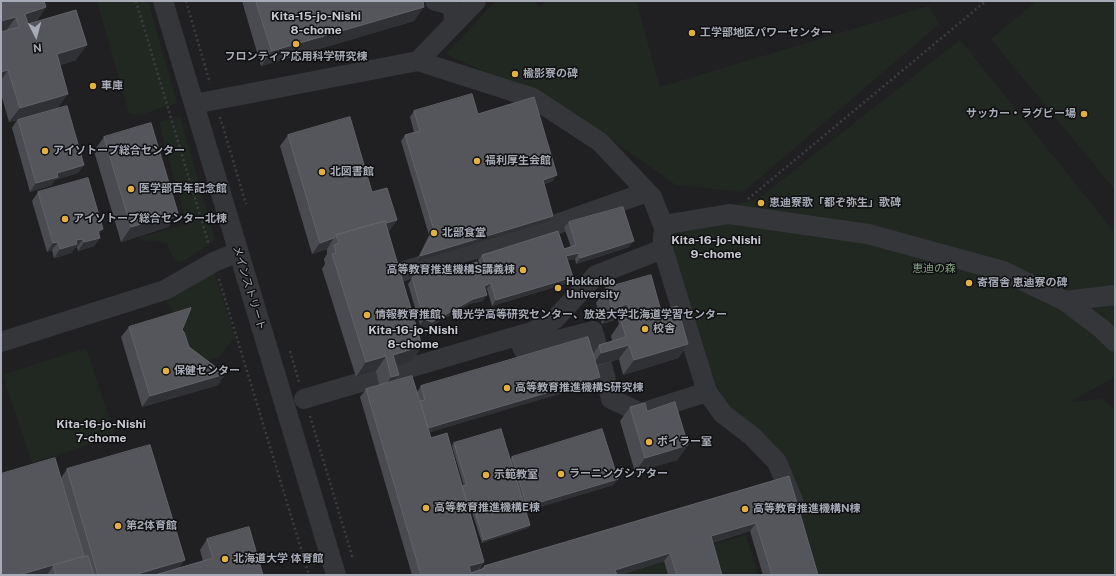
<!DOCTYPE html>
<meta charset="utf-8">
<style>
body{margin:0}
#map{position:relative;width:1116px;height:576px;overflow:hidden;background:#141416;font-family:"Public Sans",sans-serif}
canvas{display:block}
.frame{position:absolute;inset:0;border:2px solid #a7abb5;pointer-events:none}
.north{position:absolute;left:16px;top:16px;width:40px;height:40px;-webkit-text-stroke:3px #0f0f11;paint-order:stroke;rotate:174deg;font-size:11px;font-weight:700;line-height:16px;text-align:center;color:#a7abb5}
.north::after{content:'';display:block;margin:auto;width:14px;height:18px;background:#a7abb5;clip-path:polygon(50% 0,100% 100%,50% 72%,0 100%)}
</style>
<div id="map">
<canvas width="1116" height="576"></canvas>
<div class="frame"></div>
<div class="north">N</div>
</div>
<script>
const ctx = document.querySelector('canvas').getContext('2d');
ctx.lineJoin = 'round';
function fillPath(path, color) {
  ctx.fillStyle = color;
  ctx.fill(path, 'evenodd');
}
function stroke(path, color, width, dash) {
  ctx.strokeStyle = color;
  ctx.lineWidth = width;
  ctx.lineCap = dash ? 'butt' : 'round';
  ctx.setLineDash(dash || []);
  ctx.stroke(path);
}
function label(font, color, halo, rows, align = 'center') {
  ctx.font = font + ' "Public Sans","Noto Sans JP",sans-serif';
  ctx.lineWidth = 3;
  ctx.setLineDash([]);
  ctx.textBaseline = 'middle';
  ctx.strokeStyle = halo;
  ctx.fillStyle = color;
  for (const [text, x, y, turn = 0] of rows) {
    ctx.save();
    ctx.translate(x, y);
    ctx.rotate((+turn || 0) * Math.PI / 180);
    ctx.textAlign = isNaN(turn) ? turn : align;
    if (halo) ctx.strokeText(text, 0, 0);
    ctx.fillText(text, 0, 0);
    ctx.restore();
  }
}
fillPath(new Path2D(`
 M1,1H1115V575H1Z`), '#202023');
fillPath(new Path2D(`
 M97,1H148L177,103L140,115L129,113Z
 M496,1H534L540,7L546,1H636L660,87L929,6L939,24L743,192L676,185L574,113L446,54Z
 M1037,1H1115V190L991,39Z
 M960,40L1115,233V377L1070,402L1102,399L1115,410V575H818L777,462L723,414L663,225L759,198Z
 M180,116L215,240L190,257L179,263L173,258L167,243L143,240L138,238L187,224L163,138L160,122Z
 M213,268L235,337L219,357L194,364L177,316L165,299Z
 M86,348L115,436L32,463L3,375Z
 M746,535L758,575H716L707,546Z
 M664,561L668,575H620Z`), '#212822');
stroke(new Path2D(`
 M136,1L209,245
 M186,1L210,83
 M220,117L246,204
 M748,199L986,1
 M219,279L309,575
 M290,351L299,382
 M310,416L353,559`), '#3c3d41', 2.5, [2, 3]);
stroke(new Path2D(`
 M163,1L336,575
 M435,1C450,4 456,6 453,24
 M418,61L533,98L600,142L652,197L663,225L729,214L868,234L1003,271L1065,301L1115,295
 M194,104L418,61L476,1
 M663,235V249L707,392L723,414L752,436L777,462L794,503
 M394,274L557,224L647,192
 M1065,301L1102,329L1115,342
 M520,340L523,349L593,331L611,399L641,413L707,392
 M1,342L165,290L214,262L238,252
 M304,399L534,331L555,319L596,275L663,249`), '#35363a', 20);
fillPath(new Path2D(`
 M1,1L46,7L36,22L76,60L60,65L58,108L78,173L55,180L52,185L30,192L12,128L17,120L9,122L1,94Z
 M242,1H423L414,21L261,66Z
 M414,111L478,114L553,181L544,184L549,222L416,262L429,235L401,141L405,135L414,132L410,117Z
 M288,135L372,192L397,220L389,231H388L422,346L412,361L396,365L399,375L395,381L417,392L421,386L593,354L599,345L612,341L611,336L619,324L618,319L602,324L596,303L606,288L661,311L688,344L678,358L623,375L619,359L597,366L600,377L596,383L429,432L431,438L462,486H464L452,446L454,443L510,459L512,457L618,479L613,485L526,511L530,525L528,528L482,543L471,509H469L484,562L479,570L481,569L484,566L789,476L818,575H763L750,531L712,543L722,575H668L664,561L620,575H412L360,397L366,389L379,385L376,371L356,377L322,269L325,264L324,259L327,254V249L312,254L280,146Z
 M104,137L178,213L168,227L121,242L94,151Z
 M38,192L99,235L100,238L94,246L78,251L77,247L75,248L71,253L54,258L52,250L47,252L32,201Z
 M569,222L629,247L576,264L575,259L567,260L573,277L568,283L492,306L487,289L485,290L483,301L469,304L428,328L420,325L408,284L417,271H480L482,270L478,260L482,255L564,249L571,247L564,227Z
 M129,327L182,330L189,347L225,374L218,385L142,407L121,337Z
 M630,407L688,445L677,460L635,472L620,421Z
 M67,469L179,568L203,561L200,550L207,539L263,575H1L61,478Z`), '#4a4b51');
fillPath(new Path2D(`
 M46,7L36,22L19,27L25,14Z
 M424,7L414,21L261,66L272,51Z
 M16,17L6,31L1,33V21Z
 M87,45L76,60L46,69L57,54Z
 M8,70L1,80V72Z
 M68,94L58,108L9,122L20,108Z
 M84,165L78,173L55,180L52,185L30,192L36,183L57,173Z
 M557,175L553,181L538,186L543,180Z
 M178,213L168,227L121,242L131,227Z
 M553,216L549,222L416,262L420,256Z
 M397,220L389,231L336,246L339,243L337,238Z
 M103,229L97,237L98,231Z
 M100,238L94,246L78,251L84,242Z
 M334,238L327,249L312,254L320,243Z
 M83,239L77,247L75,248L71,253L54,258L60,249L76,240Z
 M634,241L629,247L576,264L580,258Z
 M58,242L52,250L47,252L53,243Z
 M579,253L575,259L562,262L566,256Z
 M573,277L568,283L492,306L496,300Z
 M491,283L487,289L480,292L484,286Z
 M487,295L483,301L469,304L428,328L420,325L424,319L473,299Z
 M628,304L618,319L602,324L612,309Z
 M688,344L678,358L623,375L634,360Z
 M629,345L619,359L591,367L601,353Z
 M422,346L412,361L389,368L393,355Z
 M386,356L376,371L356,377L366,362Z
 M225,374L218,385L142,407L150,396Z
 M399,375L389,390L381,392L391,377Z
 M600,377L596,383L421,435L425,429Z
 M688,445L677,460L635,472L645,458Z
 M618,479L613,485L523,512L527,506Z
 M473,506L471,509L461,512L464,509Z
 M756,523L750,531L705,545L711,536Z
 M530,525L528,528L482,543L484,540Z
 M670,553L664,561L620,575H612L615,570Z
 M84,556L77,567L53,566L47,575H19Z
 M185,560L177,571L163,575H134Z
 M484,562L478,570L463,575L469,566Z`), '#303135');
const building = new Path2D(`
 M1,1H44L46,7L25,14L28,24L76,10L87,45L57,54L68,94L20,108L8,70L1,72V32L19,27L16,17L1,21Z
 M256,1H423L424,7L272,51Z
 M472,94L478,114L534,97L557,175L543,180L553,216L420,256L434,230L405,135L420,131L414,111Z
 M67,106L84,165L57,173L58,177L36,183L18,120Z
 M350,117L372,192L387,188L397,220L386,223L385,221L336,235L334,238L320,243L288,135Z
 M151,123L178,213L131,227L104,137Z
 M88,178L103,229L98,231L100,238L84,242L83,239L76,240L77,244L60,249L58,242L53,243L38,192Z
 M623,207L634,241L580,258L579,253L566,256L573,277L496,300L491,283L484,286L487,295L473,299L432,322L424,319L412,278L417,271L463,266L477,262L480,271L487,268L482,255L558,231L564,249L576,245L569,222Z
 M385,221L422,346L393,355L399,375L391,377L386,356L366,362L332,254L336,253L334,245L339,243L336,235Z
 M651,275L661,311L677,306L688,344L634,360L629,345L601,353L599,345L626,337L621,321L632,318L628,304L612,309L606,288Z
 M191,308L182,330L184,332L189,347L225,374L150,396L129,327Z
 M588,337L600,377L428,428L420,401L425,400L421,386Z
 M412,376L431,438L447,433L484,562L469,566L471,573L485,568L484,566L789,476L818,575H772L756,523L711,536L722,575H677L670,553L615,570L617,575H421L366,389Z
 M675,402L688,445L645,458L630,407L645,403L647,411Z
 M501,429L530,525L484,540L473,506L468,507L462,486L467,485L454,443Z
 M602,429L618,479L527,506L512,457Z
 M150,445L185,560L134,575H98L67,469Z
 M55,458L84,556L19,575H1V474Z
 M249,527L263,575H155L213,558L207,539Z
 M88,556L94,575H56L53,566Z`);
fillPath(building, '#54565b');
stroke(building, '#616369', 1);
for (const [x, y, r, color] of [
 [692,33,4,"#e3af3e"],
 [296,44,4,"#e3af3e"],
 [515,74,4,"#e3af3e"],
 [93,86,4,"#e3af3e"],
 [1084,114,4,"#e3af3e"],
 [45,151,4,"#e3af3e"],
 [477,161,4,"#e3af3e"],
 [322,172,4,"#e3af3e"],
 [131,189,4,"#e3af3e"],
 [761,203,4,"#e3af3e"],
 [65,219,4,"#e3af3e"],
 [434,233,4,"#e3af3e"],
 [523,270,4,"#e3af3e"],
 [969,283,4,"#e3af3e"],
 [558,288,4,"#e3af3e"],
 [367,315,4,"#e3af3e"],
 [645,329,4,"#e3af3e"],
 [166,371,4,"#e3af3e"],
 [507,388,4,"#e3af3e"],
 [649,442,4,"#e3af3e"],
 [561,474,4,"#e3af3e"],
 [486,475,4,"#e3af3e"],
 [426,508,4,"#e3af3e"],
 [745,509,4,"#e3af3e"],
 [118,526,4,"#e3af3e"],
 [225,559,4,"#e3af3e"]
]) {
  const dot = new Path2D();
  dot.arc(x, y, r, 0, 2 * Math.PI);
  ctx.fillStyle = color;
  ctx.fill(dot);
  stroke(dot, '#0f0f11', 1.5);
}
label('bold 11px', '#a7abb5', '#0f0f11', [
 ["工学部地区パワーセンター",700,33],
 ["フロンティア応用科学研究棟",296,57,"center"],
 ["楡影寮の碑",523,74],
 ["車庫",101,86],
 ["サッカー・ラグビー場",1076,114,"right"],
 ["アイソトープ総合センター",53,151],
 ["福利厚生会館",485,161],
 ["北図書館",330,172],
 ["医学部百年記念館",139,189],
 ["恵迪寮歌「都ぞ弥生」歌碑",769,203],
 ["アイソトープ総合センター北棟",73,219],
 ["北部食堂",442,233],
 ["高等教育推進機構S講義棟",515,270,"right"],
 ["Hokkaido",566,282],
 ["University",566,295],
 ["寄宿舎 恵迪寮の碑",977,283],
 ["情報教育推館、観光学高等研究センター、放送大学北海道学習センター",375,315],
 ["校舎",653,329],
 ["保健センター",174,371],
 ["高等教育推進機構S研究棟",515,388],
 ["ボイラー室",657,442],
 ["ラーニングシアター",569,474],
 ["示範教室",494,475],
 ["高等教育推進機構E棟",434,508],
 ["高等教育推進機構N棟",753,509],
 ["第2体育館",126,526],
 ["北海道大学 体育館",233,559]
], 'left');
label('11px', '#7f9f82', '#0f0f11', [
 ["恵迪の森",934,269]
]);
label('11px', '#a7abb5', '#0f0f11', [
 ["メインストリート",249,288,73]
]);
label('bold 12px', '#c8cad1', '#0f0f11', [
 ["Kita-15-jo-Nishi",316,16],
 ["8-chome",316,30],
 ["Kita-16-jo-Nishi",716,240],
 ["9-chome",716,254],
 ["Kita-16-jo-Nishi",413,330],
 ["8-chome",413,344],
 ["Kita-16-jo-Nishi",101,424],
 ["7-chome",101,438]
]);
</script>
